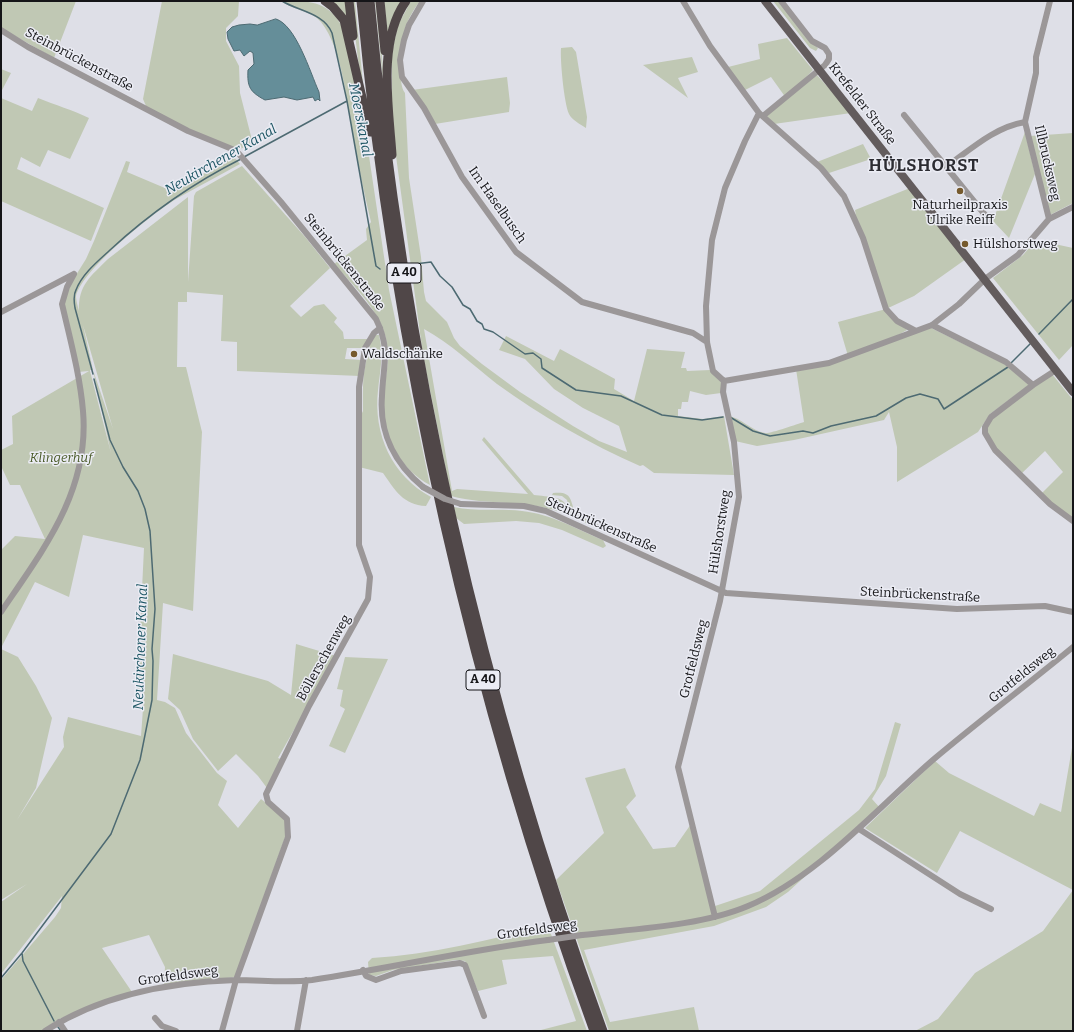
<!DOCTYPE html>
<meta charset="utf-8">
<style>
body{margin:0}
#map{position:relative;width:1074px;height:1032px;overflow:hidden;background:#dedfe7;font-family:Bitter,serif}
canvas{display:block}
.frame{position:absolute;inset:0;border:2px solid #151518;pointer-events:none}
</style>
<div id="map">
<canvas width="1074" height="1032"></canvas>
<div class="frame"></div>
</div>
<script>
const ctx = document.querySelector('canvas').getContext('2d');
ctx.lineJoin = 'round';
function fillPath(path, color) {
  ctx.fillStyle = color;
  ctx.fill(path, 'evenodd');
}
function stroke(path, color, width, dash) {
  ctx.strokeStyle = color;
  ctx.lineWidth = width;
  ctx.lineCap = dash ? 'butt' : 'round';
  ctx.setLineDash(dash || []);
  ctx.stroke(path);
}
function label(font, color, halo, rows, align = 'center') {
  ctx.font = font + ' Bitter,serif';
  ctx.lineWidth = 3;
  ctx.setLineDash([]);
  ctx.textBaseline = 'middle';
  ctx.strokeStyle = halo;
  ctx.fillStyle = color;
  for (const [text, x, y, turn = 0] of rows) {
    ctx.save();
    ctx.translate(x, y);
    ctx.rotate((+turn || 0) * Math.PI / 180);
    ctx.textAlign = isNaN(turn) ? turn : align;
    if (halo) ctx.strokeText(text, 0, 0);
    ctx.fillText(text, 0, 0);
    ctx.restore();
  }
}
fillPath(new Path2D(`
 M1,1H76L54,58L1,28Z
 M162,1H239L238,16L226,28V41L239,66L240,93L253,144L237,150L189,130L146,106L143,99Z
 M281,1C310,1 328,0 343,28L366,136L389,290L430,485C401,470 383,437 383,404C384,381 392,358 385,335C378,309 352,284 334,264L367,240L366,229L371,222C364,193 358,164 353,135C346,101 343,50 321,22C311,10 293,10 281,1Z
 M328,1H346L348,23Z
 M351,1H355L364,94L359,68Z
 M375,1H378L386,110Z
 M384,1H403L388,39Z
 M411,1H420C414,9 408,19 405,29C401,42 397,83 405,93L409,178L421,257L424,292L426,301L447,322L454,338L460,346L482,364L520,392L573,426L599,441L627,452L619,426L583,408L554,389L525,359L499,350L506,336L554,361L560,349L615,379L614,389L634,401L647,349L685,352L681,368H686L687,371L710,370L721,380V393L706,395L690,391L688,402H682L681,409H678V416L703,419L724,416L734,475L654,473L643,465L640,466C590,444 541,416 497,384C474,366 450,343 424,329L452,491L457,489L528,494L482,440L484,437L534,495C546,497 571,495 566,513H563C526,499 488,506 451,496L423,355L396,156L392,106V52L398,25Z
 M773,1H778L810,41L818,48L816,51L810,48Z
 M787,38L813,70L795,89L817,75L851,113L774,124L766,116L786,98L771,77L743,91L728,67L760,59L758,44Z
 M572,47L576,52L587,117L586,128C580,124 572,120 569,114C564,103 560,59 561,48Z
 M692,57L698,72L678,78L688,98L643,65Z
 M1,69L11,73L1,92Z
 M507,77L510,103L509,112L435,124L412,90Z
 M1,98L32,111L38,98C55,105 73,110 89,118L70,159L48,150L40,167L21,157L17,169L104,208L91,241L1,201Z
 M1025,132L1035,174L1009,238L993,221Z
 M1073,133V203L1050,215L1030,136Z
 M863,144L871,159L829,173L817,162Z
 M234,157L240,164C219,176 197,187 176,199C152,214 83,269 76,296C76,300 78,307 79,311C78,285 91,276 108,259L188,197V282L194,196L196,192L242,166L306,238L330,268L290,306L301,317L314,306L324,304L337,318L334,322L343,332L344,339H369L365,348H347L345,359L362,360L360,376L237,371V342L221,341L223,295L187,292V302H178L177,367H186L202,432L193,611L163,603L157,700L165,702L175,708L186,733L217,773L227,781L218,805L238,828L261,799L284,817L288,829L235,977L164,986L165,967L149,935L102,948L132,992L59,1019L41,1031H1V980L55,917L61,908L62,896L1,974V902L27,884L1,900V649L18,657L36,686L52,718L36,788L17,820L64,747L63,737L68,717L141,736L144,695L137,693L144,548L83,535L69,597L35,582L1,648V550L15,536L45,539L20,485H10L1,466V450L13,444L12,416L89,371L78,372L63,304L66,291L86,259L94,241L126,161L130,162L127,172L172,191ZM83,325L113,429L93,370ZM90,370H93L111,453L90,371Z
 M910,188L966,259L914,296L886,309L907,330L893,338L931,328L1005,364L1029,385L990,414L978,432L897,482V447L889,412L884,420L794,440L757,446L735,441L728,416C740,417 752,431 765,433C770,434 797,424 804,422L796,369L848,356L838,322L886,309L853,209L856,215L855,210Z
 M1036,240L1073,248V345L1059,360L993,278L1023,255Z
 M376,335H379C384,355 380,371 378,390C373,434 392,476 431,497L426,506C403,505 395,490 383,473L359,467V405L363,413C363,396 362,378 366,362C367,356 371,349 369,343Z
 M1052,374L1073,400V520L1040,495L1063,472L1045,451L1020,475L995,450L985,427L992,418Z
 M553,493C572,491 570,499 575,513L617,534L618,538L573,517L570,513L567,500L562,496L552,495Z
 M454,507C476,512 499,508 522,511C551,514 576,529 603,540L606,546L603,548L562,530L539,523L516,521L464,524L456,518Z
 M296,644L336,656L278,758L281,759L267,788L258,776L236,754L218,771L193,739L180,710L168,699L173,654L268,681L291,695Z
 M345,657L388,659L345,753L329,746L345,709L340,706L343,690L337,689Z
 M895,722L901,724L886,776L872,799L880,808L788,892L766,907L714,926L584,950L610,1022L694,1007L699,1031H609L556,880L604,833L585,778L625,768L636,796L626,807L653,849L675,847L691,824L712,907L760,891L859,810L875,789Z
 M1073,742V890L960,831L937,873L865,828L935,761L949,773L1034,816L1040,803L1061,812Z
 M1073,890V1031H915L938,1019L975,973L1043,931Z
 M548,926L587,1031H537L576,1021L553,956L502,960L507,984L478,991L465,961L456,960L393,970L376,976L369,975L368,962L372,958C431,955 490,939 548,926Z`), '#c0c8b4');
const water = new Path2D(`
 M276,19C296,25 310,72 319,92L320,101L318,99L315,101L313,97L297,100L284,97L265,100C250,92 247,87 248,70L254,64L253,53L250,51L244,56L240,50L234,51L228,39L227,32L232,27L239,25L250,24L257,25Z`);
fillPath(water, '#658e99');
stroke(water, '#4d6a72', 1);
stroke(new Path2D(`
 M282,1C298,11 324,13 332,33L347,101L376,266L380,269
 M244,157L347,101
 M415,264L431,262L440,276L452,287L463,305L470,309L477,321L482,324L484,329L493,332L525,354L533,353L541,359L542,368L576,390L621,396L662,415L702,420L723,417
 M1039,334L1073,299
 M1011,363L1031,343
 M93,374L75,308C74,302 73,295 76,290C82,274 98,261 110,250C149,214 193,183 241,159
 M730,417L753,431L770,436L803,431L813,433L831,426L876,416L906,398L920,394L938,399L944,409L1008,367
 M22,953L23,961L54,1021
 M1,978L22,953L111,834L140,760L152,700L153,661L152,649L155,609L150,531L145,509L138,491L123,467L110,440L94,379
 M58,1027L61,1031`), '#4d6a72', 1.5);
stroke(new Path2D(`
 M423,1L409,25L404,40L400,60L402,77L424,108L462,177L516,252L582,302L693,333L707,342
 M683,1L710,46L759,113L821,168L844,196L863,238L886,309L897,321L914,330
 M1,30L28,47L188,131L232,149L239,154L281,202L376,319C391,350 383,364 382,396C379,433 395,464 423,487
 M904,115L990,221
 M763,116L825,65L829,59V54L825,48L812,41L781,1
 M946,167C971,149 995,127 1025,122
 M1049,219L1073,207
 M1,312L74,274
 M932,325L1006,362L1033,385L1056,370
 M724,381L713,371L707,342L706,306L712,240L725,188L745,141L759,113
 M1033,385L991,417L985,427V433L995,450L1050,504L1073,521
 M461,504L524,506L546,511L726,593L957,609L1045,606L1073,612
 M1,612C43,550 90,491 83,411C80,375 70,339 62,304L67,287L74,274
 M859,829L960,894L991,909
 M715,917L678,767L720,601L739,497L734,442L723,392L724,381L829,363L932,325L959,304L985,279L1018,255L1049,219L1025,122L1036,73V57L1050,1
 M582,935C633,929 701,926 748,906C818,877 877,808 934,759C979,721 1027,685 1073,647
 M363,970L366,976L376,980L401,971L460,963L465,965L484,1016
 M155,1018L162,1026L176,1031
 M59,1022L65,1031
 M45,1031C101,995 171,982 236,980C261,980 288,983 312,980C391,968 469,950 548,940
 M222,1031L236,980L288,837L287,819L268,802L266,794L309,706L368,599L370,577L359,545V387L365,348L374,333L380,328
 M297,1031L306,980`), '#9b9798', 6);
stroke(new Path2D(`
 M765,1L1073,392`), '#635c5d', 8);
stroke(new Path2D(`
 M325,1L333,7L344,20L370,132
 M349,1L353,36
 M361,1C394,353 473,699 594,1031
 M370,1C403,355 481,697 603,1031
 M380,1L385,51
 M392,155C389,109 377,41 406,1`), '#504748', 9);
stroke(new Path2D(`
 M423,487L445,499L461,504
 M548,940L582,935`), '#9b9798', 6);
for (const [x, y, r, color] of [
 [960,191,4,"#765a2d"],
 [965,244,4,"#765a2d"],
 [354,354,4,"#765a2d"]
]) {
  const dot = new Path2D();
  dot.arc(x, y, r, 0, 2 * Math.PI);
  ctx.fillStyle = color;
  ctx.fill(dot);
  stroke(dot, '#ebecf4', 1.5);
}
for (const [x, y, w] of [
 [404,273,34],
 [483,680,34]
]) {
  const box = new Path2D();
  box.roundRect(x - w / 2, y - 10, w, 20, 3);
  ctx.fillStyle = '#ebecf4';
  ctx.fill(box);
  stroke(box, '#151518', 1);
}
label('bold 12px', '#151518', null, [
 ["A 40",404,273],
 ["A 40",483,680]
]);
label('13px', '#151518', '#ebecf4', [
 ["Steinbrückenstraße",79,60,28],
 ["Krefelder Straße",862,104,52],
 ["Illbrucksweg",1047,163,77],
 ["Im Haselbusch",497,205,55],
 ["Steinbrückenstraße",344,262,51],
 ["Steinbrückenstraße",601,525,24],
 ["Hülshorstweg",720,532,-81],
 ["Steinbrückenstraße",920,595,3],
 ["Böllerschenweg",324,658,-61],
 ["Grotfeldsweg",694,659,-76],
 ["Grotfeldsweg",1022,675,-39],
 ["Grotfeldsweg",537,930,-8],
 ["Grotfeldsweg",178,976,-8]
]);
label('13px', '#151518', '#ebecf4', [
 ["Naturheilpraxis",960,205,"center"],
 ["Ulrike Reiff",960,220,"center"],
 ["Hülshorstweg",973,244],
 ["Waldschänke",362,354]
], 'left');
label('italic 13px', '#495a28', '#ebecf4', [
 ["Klingerhuf",61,458]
]);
label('italic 14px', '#1b5462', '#ebecf4', [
 ["Moerskanal",360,120,79],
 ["Neukirchener Kanal",221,160,-30],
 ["Neukirchener Kanal",141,647,-88]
]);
ctx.letterSpacing = '1px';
label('bold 17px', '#2c2c32', '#ebecf4', [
 ["HÜLSHORST",924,166]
]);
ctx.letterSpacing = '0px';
</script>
